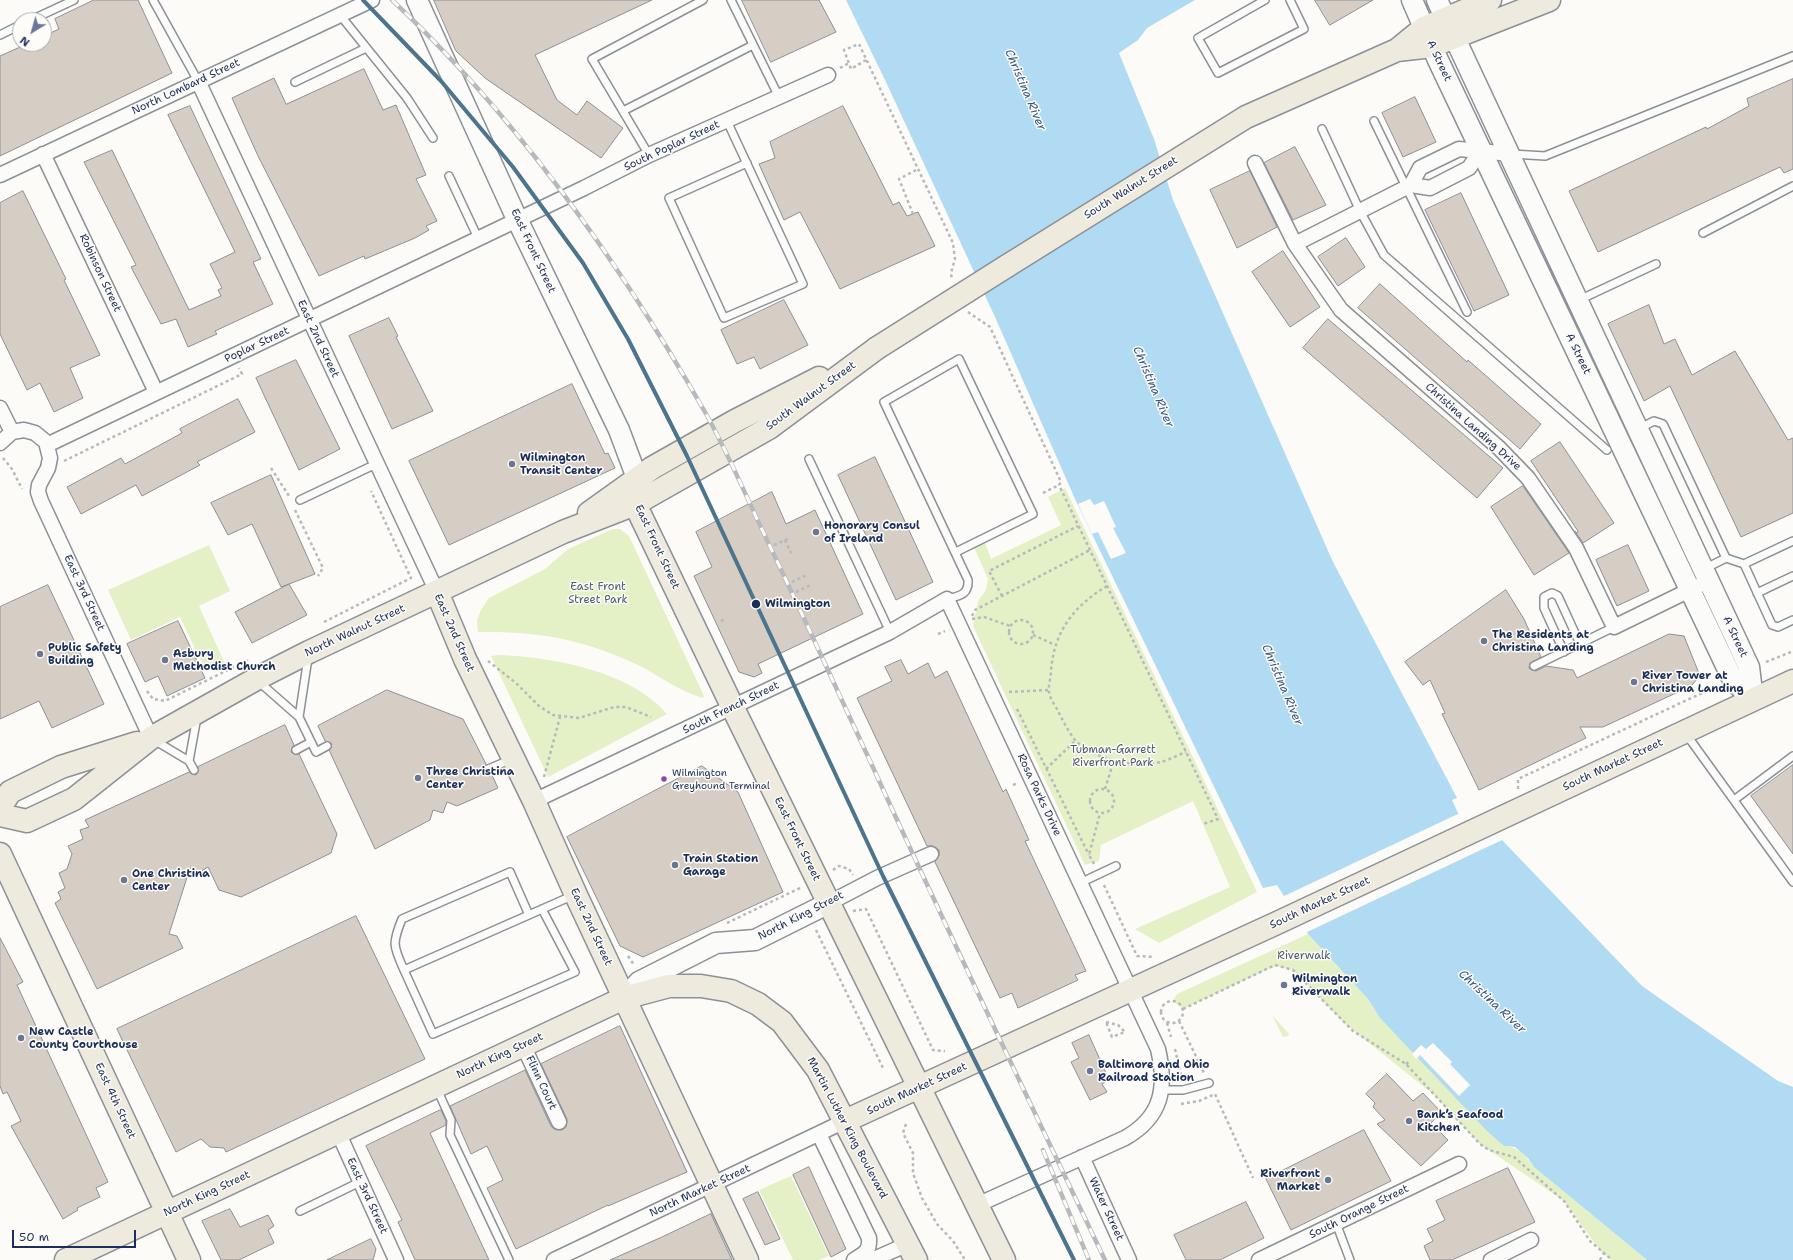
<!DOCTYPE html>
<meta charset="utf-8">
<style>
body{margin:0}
#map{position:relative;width:1793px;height:1260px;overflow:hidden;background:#fcfbf8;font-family:"Shantell Sans",sans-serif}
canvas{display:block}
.north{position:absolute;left:12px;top:12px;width:40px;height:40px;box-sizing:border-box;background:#fdfcf7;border:1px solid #a3aaba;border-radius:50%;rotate:217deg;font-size:11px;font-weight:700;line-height:16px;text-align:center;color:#1b2f5e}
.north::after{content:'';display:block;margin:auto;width:14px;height:18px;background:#6a7694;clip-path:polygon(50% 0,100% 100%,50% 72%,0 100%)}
.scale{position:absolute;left:12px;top:1230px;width:124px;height:18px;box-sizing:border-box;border:2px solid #1b2f5e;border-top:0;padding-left:5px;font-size:12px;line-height:14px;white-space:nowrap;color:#1b2f5e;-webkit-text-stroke:3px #fdfcf7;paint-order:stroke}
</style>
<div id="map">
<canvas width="1793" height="1260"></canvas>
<div class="north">N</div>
<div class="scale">50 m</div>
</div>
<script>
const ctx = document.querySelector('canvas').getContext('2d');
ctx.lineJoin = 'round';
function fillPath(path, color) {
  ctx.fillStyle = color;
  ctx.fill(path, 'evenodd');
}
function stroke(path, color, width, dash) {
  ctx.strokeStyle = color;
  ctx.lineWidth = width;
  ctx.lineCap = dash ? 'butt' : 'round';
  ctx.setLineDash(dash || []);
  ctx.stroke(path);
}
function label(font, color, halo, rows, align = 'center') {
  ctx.font = font + ' "Shantell Sans",sans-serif';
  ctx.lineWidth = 3;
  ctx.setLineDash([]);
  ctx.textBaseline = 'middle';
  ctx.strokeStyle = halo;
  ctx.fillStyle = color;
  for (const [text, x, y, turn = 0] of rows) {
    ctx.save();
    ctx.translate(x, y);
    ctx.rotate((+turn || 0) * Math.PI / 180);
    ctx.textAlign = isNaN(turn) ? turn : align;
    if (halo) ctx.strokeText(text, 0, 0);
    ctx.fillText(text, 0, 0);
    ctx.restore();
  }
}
fillPath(new Path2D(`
 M1065,488L1257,892L1159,943L1135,929L1230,887L1193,801L1101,845L1099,861L1085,865L973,626L978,601L986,590L988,579L973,545L984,540L991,559L1061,525L1048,497Z
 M613,529H620L629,536L704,696L703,698C680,692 660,676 638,665C583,639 538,631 478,632L477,620L481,610L489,598L545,569L568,549Z
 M209,545L230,591L199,606L225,664L206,672L180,617L131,640L108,590Z
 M499,655C552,657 631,671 667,714L548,777L491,656Z
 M1308,934L1368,999L1380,1018L1504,1146C1519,1147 1525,1154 1534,1167L1647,1260H1611L1601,1252L1564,1201L1480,1144L1434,1095L1343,1022L1293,970L1275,966L1183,1009L1173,1001L1177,994Z
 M1272,1015L1289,1034L1288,1036L1283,1037Z
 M791,1176L829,1256L819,1260H793L759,1190Z`), '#e4f1c6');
fillPath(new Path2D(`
 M846,0H1195L1147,28L1138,40L1119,53L1154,139L1173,200L1333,562L1457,798L1452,800L1476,851L1502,840L1642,986L1778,1081L1793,1087V1260H1647L1534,1167L1528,1158L1515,1147L1504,1146L1486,1130L1380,1018L1368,999L1308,934L1277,885L1263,888L1075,499L995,317L885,80Z`), '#b1dbf3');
fillPath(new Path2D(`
 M1090,499L1094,505L1104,501L1116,527L1113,528L1126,553L1111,559L1098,532L1092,534L1078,504Z
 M1460,813L1477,849L1501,838L1504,839L1305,933L1282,897Z
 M1433,1043L1452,1062L1450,1064L1470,1085L1459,1096L1420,1055L1416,1059L1412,1054L1421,1045L1426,1049Z`), '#fcfbf8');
const building = new Path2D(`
 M94,0H138L172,73L0,156V56L27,44H44V36L59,29L55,19Z
 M434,0H652L535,55L557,100L577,115L587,101L623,128L601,158L485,78L456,51Z
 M742,0H819L836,32L771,62Z
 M1315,0H1373L1330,25Z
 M364,69L383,110L396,105L426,175L416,179L437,221L426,226L429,230L415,238L365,259L364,256L319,276L258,156L232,98L274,78L286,104Z
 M1793,79V169L1784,173L1780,167L1598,252L1569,191L1706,127L1707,129L1749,106L1747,99Z
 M1415,97L1436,142L1403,157L1382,113Z
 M190,106L261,259L253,262L273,304L215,331L217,334L188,347L176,319L161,324L131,267L136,265L84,162L112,150L189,310L221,296L218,290L222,288L210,264L235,252L168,115Z
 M843,106L893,205L899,202L907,216L918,212L935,246L840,289L800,212L784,220L759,164L775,158L770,142Z
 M1295,147L1326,205L1293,220L1264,163Z
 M1250,171L1277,227L1237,248L1210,190Z
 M23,191L66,279L64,280L100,355L70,368L83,398L54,412L40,383L27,390L0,334V203Z
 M1461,193L1509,295L1474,311L1425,210Z
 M1346,238L1365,267L1338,286L1318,257Z
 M1283,251L1320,307L1290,327L1252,272Z
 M1380,284L1467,362L1468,360L1541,424L1520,449L1358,308Z
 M784,300L808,345L760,369L754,357L737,364L721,330Z
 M1649,305L1664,344L1675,339L1692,375L1735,351L1788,440L1793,438V513L1741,537L1670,386L1644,401L1608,324Z
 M389,318L398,336L396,337L433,411L392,429L349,336Z
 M1328,319L1503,468L1477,498L1303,348Z
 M296,360L340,449L299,470L256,378Z
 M572,384L605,454L608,453L615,468L449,545L409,461Z
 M238,399L255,432L197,462L200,465L142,496L136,485L81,514L67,487L121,458L125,464L182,433L180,429Z
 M1560,442L1614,523L1583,543L1575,531L1577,533L1578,531L1531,461Z
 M875,457L933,582L896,600L838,475Z
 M271,475L315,574L289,584L307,615L252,643L235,612L289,584L281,587L252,524L228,535L211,503Z
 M1523,486L1569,553L1534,575L1491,507Z
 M772,492L786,524L815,510L863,614L758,664L762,673L754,677L739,672L694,576L712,567L696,532Z
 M1628,545L1649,591L1617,606L1596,560Z
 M48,585L104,704L52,728L39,701L0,719V607Z
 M1506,590L1524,619L1541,657L1530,663L1529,668L1532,670L1536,671L1546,666L1573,670L1577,678L1669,634L1684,636L1700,676L1691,686L1603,727H1580L1586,738L1479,790L1442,714L1445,713L1430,680L1423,685L1405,662Z
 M178,621L205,678L167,696L158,676L145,682L127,644Z
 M901,660L908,674L928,663L935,678L947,671L1003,792L1006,789L1029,840L1025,841L1086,971L1075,975L1078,980L1018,1008L1012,993L1000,998L935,862L939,855V850L932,846H927L857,698L892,681L885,667Z
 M387,690L463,719L486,764L483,768L484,771L487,774L491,773L498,788L457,806L447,802L443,813L433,810L430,820L375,849L329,750L332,744L329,742L325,741L318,726Z
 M285,725L294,745L292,748L291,752L294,754H299L337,834L331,853L241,897L219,890L208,867L200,872L190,868L169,934L177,936L183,948L97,989L55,903L61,899L58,892L65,888L59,873L67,869L72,854L68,846L83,839L80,830L89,827L85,820L189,772L192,774L196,775L198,772V767Z
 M1793,765V854L1751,796Z
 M702,766L738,792L783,892L643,957L620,946L567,837Z
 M356,916L425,1059L226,1152L224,1148L210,1147L201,1139L176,1152L117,1029Z
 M0,938L23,982L17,985L108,1182L96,1188L100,1197L77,1208L78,1210L63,1219L11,1126L21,1121L7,1092L3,1094L0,1086Z
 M620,1026L687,1172L608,1206V1205L516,1249L487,1188L503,1180L487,1146L471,1154L450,1106L525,1070L551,1126L554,1129L562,1130L566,1127L567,1119L541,1064Z
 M1089,1035L1109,1080L1102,1084L1107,1092L1090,1100L1071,1062L1079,1058L1072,1043Z
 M1387,1074L1413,1101L1423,1093L1441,1112L1431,1123L1448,1140L1421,1166L1377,1124L1385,1120L1373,1107L1375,1103L1366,1094Z
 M440,1110H441L446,1121V1125L430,1133L489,1260H415L398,1222L402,1220L366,1146Z
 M1364,1130L1391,1181L1291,1230L1266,1179Z
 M809,1167L846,1249L831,1257L793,1175Z
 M1508,1168L1535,1222L1452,1260H1430L1424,1246L1433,1241L1427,1229L1445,1220L1436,1201Z
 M758,1192L780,1239L765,1245L743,1199Z
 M1246,1202L1264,1238L1220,1260H1186L1174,1235Z
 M230,1209L240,1227L268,1215L274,1226L268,1230L274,1243L239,1260H221L202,1221Z
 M711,1214L732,1260H610L662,1237Z
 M371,1239L376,1249L373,1260H327Z`);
fillPath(building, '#d6cec5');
stroke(building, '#8c9097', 1);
const lane = new Path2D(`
 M153,0L198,81
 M731,0L779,97
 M1265,0L1198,38L1218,73L1304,29L1290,0
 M340,15L407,98L433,138
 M31,20L74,0
 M0,35L20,25
 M295,82L366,48
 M623,111L753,45
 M727,121L803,284L724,318L669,198L747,163
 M1374,121L1467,312
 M1322,129L1360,211L1384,255L1607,450
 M1512,154L1545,156L1793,56
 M649,155L592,59L703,0
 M449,176L478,238
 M1703,233L1793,186
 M1579,300L1656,264
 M1640,428L1654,421L1663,424L1726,558
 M809,459L890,632
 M300,500L376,464
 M1744,564L1772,625L1778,627L1793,620
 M1704,569L1726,558L1744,564L1793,541
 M1757,593L1793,576
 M947,599C959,596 969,595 968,580L884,402L959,359L1033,514L956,552
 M1564,652L1544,608V597L1552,593L1558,596L1580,644
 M1534,666L1614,627
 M258,681L299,717L316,752L327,746
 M299,717L308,658
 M1686,734L1793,882
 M154,740L189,761
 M296,750L311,742
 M488,769L512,759
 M194,770L189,761L197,717
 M1734,800L1793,756
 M1080,883L1116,866
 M529,915L510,872L402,919C392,943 393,946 404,970L574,895
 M404,970L433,1034L575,972L542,909
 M437,1089L451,1120L450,1135L509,1260
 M1162,1090H1183L1209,1083
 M300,1211L360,1182
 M1336,1223L1350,1260`);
const street = new Path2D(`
 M198,81L437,592
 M43,154L156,392
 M1255,163L1295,244L1341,310L1499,448L1528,478L1576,548L1614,627L1698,586
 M0,175L372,0
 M1411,185L1430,188L1469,168L1481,150
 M1295,244L1411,185L1420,168L1459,149L1510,154
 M0,408L12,432
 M0,443L12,432L24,430L35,433L46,442L50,458L48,468L39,485L38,492L41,501L151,738
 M47,445L584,188L649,155L828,75
 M534,801L890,632L947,599L1158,1049C1167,1088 1162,1117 1125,1138L977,1205
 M829,903L877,878L931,854
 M523,1045L559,1122
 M338,1132L396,1260
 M819,1134L869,1238C870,1251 865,1253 854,1260
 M1082,1157L1129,1260
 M554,1260L845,1121
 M872,1260L908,1244
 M1259,1260L1459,1164
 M1491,1260L1531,1240`);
const secondary = new Path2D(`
 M417,0L517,219L619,430L637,478L636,493
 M1412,0L1438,60L1731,676L1734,681L1753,700
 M1437,0L1749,667L1753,700
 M624,998L639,982L716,943L755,940L829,903`);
const primary = new Path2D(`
 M1397,50L1432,46L1549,0
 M1007,266L1246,117L1397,50L1424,28L1490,0
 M635,504L733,708L1004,1260
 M589,513L652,468L735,421L819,378
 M437,592L465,659L534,801L576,895L747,1260
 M0,808L10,792L61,767L137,743
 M0,815L27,821L74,799L151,738L256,679L309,652L563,532L635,504L769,428L877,348
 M0,854L189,1260
 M845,1121L1277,923L1793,681
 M66,1260L624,998L669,986H701L731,991L758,1004L782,1022L818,1070L916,1260`);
stroke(lane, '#8c9097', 10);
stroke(street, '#8c9097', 17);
stroke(secondary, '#8c9097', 23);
stroke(primary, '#8c9097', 25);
stroke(new Path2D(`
 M866,60L851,69L844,50L859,44L953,243L955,259L951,273L952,280
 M840,68L849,63
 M913,214L899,179L918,169
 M968,312L990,327L1061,482L1059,485L1218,819L1203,824
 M3,458L12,469L22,489
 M64,461L242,374L239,368
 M271,468L289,496
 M1043,493L1059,485
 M295,510L323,568L318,576
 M785,540L792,555
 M774,545L790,538
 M792,582L807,575
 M1107,586C1074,606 1054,631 1051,671C1051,678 1048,685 1049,692C1050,699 1055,705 1058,711C1063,721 1068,731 1075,740C1094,760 1135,768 1161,762C1169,760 1178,755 1186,752
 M796,592L811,585
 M1002,596L989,571L1078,526
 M972,616L975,610L1090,550
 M972,619L984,617L1010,626
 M1009 632a12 12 0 1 1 24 0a12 12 0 1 1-24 0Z
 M721,621L726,619
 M324,622L411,578L371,491
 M938,634L945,631
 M1033,635L1055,645
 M488,661L516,683L539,706L553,715L579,718L614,707H626L651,717
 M1766,662L1791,652
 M147,691L153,699L165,701L248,660
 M1009,692L1049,690
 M1017,709L1089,855
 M1046,769L1076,740
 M544,777L560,717
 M1013,785L1018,783
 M1090 801a12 12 0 1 1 24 0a12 12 0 1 1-24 0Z
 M1105,789L1114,760
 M1518,789V779L1717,686
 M1094,864L1089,855L1100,813
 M833,870L839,866L849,869L853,875
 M1104,885L1137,956L1154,957
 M853,911L866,909L933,1050L945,1051
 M727,923L800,888
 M816,930L884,1070
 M628,956L634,965
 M1161 1012a11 11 0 1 1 22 0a11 11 0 1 1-22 0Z
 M1183,1009L1275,965L1293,970L1353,1031L1406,1064L1480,1144L1489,1150L1514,1157L1564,1201L1590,1241L1612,1260
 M1179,1021L1204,1073
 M1106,1022L1118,1025L1125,1032L1112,1037Z
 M1167,1023L1171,1037
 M1175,1049L1182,1079
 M1406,1064L1410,1061
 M1181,1104L1199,1101L1215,1094L1253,1178
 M906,1124L903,1133L913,1153V1173L922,1198L937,1224L953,1241L965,1260
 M1600,1260L1603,1254`), '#b6b9bd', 2.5, [3, 3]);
stroke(lane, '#fbfbf9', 7);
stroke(street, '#fbfbf9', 14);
stroke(secondary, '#fbfbf9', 20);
stroke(primary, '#eeeadd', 22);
const rail = new Path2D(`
 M392,0C518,118 620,263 705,412C728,453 746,496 766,538C802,613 836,688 871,763C947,930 1026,1095 1105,1260
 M1043,1150L1089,1260`);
stroke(rail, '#b6b9bd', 4.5);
stroke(rail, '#fdfcf7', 3, [9]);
const primaryBridge = new Path2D(`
 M877,348L1007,266`);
stroke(primaryBridge, '#8c9097', 25, []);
stroke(primaryBridge, '#eeeadd', 22);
stroke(new Path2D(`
 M363,0L441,81L513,167L583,263L628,339L687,456L883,876L1074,1260`), '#4c748c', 4);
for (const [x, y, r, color] of [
 [512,464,4,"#6a7694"],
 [816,532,4,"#6a7694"],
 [756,604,5,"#1b2f5e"],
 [1484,641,4,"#6a7694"],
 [40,654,4,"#6a7694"],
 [165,660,4,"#6a7694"],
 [1634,682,4,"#6a7694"],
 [418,778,4,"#6a7694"],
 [664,779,3.5,"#8e44ad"],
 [675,865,4,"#6a7694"],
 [124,880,4,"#6a7694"],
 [1284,985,4,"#6a7694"],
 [21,1038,4,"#6a7694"],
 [1090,1071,4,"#6a7694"],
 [1409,1121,4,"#6a7694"],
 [1328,1180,4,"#6a7694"]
]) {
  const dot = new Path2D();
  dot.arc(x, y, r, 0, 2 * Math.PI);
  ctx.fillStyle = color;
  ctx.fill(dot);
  stroke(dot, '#fdfcf7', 1.5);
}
label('10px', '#1b2f5e', '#fdfcf7', [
 ["Wilmington",672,773],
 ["Greyhound Terminal",672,786]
], 'left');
label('11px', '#1b2f5e', '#fdfcf7', [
 ["A Street",1439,61,65],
 ["North Lombard Street",186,87,-25],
 ["South Poplar Street",672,146,-25],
 ["South Walnut Street",1131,188,-32],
 ["East Front Street",533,251,65],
 ["Robinson Street",100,273,65],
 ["East 2nd Street",318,339,65],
 ["Poplar Street",257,345,-25],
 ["A Street",1578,354,64],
 ["South Walnut Street",811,396,-36],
 ["Christina Landing Drive",1473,427,42],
 ["East Front Street",657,547,65],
 ["East 3rd Street",84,593,65],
 ["North Walnut Street",355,631,-25],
 ["East 2nd Street",454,633,66],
 ["A Street",1735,637,65],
 ["South French Street",731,708,-26],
 ["South Market Street",1613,765,-25],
 ["Rosa Parks Drive",1039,795,65],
 ["East Front Street",797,839,64],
 ["South Market Street",1320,903,-25],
 ["North King Street",801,916,-27],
 ["East 2nd Street",591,927,65],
 ["North King Street",500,1056,-25],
 ["Flinn Court",541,1083,65],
 ["South Market Street",917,1089,-25],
 ["East 4th Street",115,1101,65],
 ["Martin Luther King Boulevard",847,1128,62],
 ["North Market Street",700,1191,-25],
 ["North King Street",207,1194,-25],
 ["East 3rd Street",367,1196,65],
 ["Water Street",1106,1209,65],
 ["South Orange Street",1359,1212,-26]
]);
label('bold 11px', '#1b2f5e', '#fdfcf7', [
 ["Wilmington",520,458],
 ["Transit Center",520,471],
 ["Honorary Consul",824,526],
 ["of Ireland",824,539],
 ["The Residents at",1492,635],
 ["Christina Landing",1492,648],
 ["Public Safety",48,648],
 ["Building",48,661],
 ["Asbury",173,654],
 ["Methodist Church",173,667],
 ["River Tower at",1642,676],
 ["Christina Landing",1642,689],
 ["Three Christina",426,772],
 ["Center",426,785],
 ["Train Station",683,859],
 ["Garage",683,872],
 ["One Christina",132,874],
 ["Center",132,887],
 ["Wilmington",1292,979],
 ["Riverwalk",1292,992],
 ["New Castle",29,1032],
 ["County Courthouse",29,1045],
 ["Baltimore and Ohio",1098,1065],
 ["Railroad Station",1098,1078],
 ["Bank’s Seafood",1417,1115],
 ["Kitchen",1417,1128],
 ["Riverfront",1320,1174,"right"],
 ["Market",1320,1187,"right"]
], 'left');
label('11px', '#485d6e', '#fdfcf7', [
 ["East Front",598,587],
 ["Street Park",598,600],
 ["Tubman-Garrett",1113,750],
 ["Riverfront Park",1113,763],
 ["Riverwalk",1304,956]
]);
label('bold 11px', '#1b2f5e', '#fdfcf7', [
 ["Wilmington",765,604]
], 'left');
label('italic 12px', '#385683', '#fdfcf7', [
 ["Christina River",1025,90,67],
 ["Christina River",1153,387,67],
 ["Christina River",1282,685,67],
 ["Christina River",1492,1002,43]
]);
</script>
